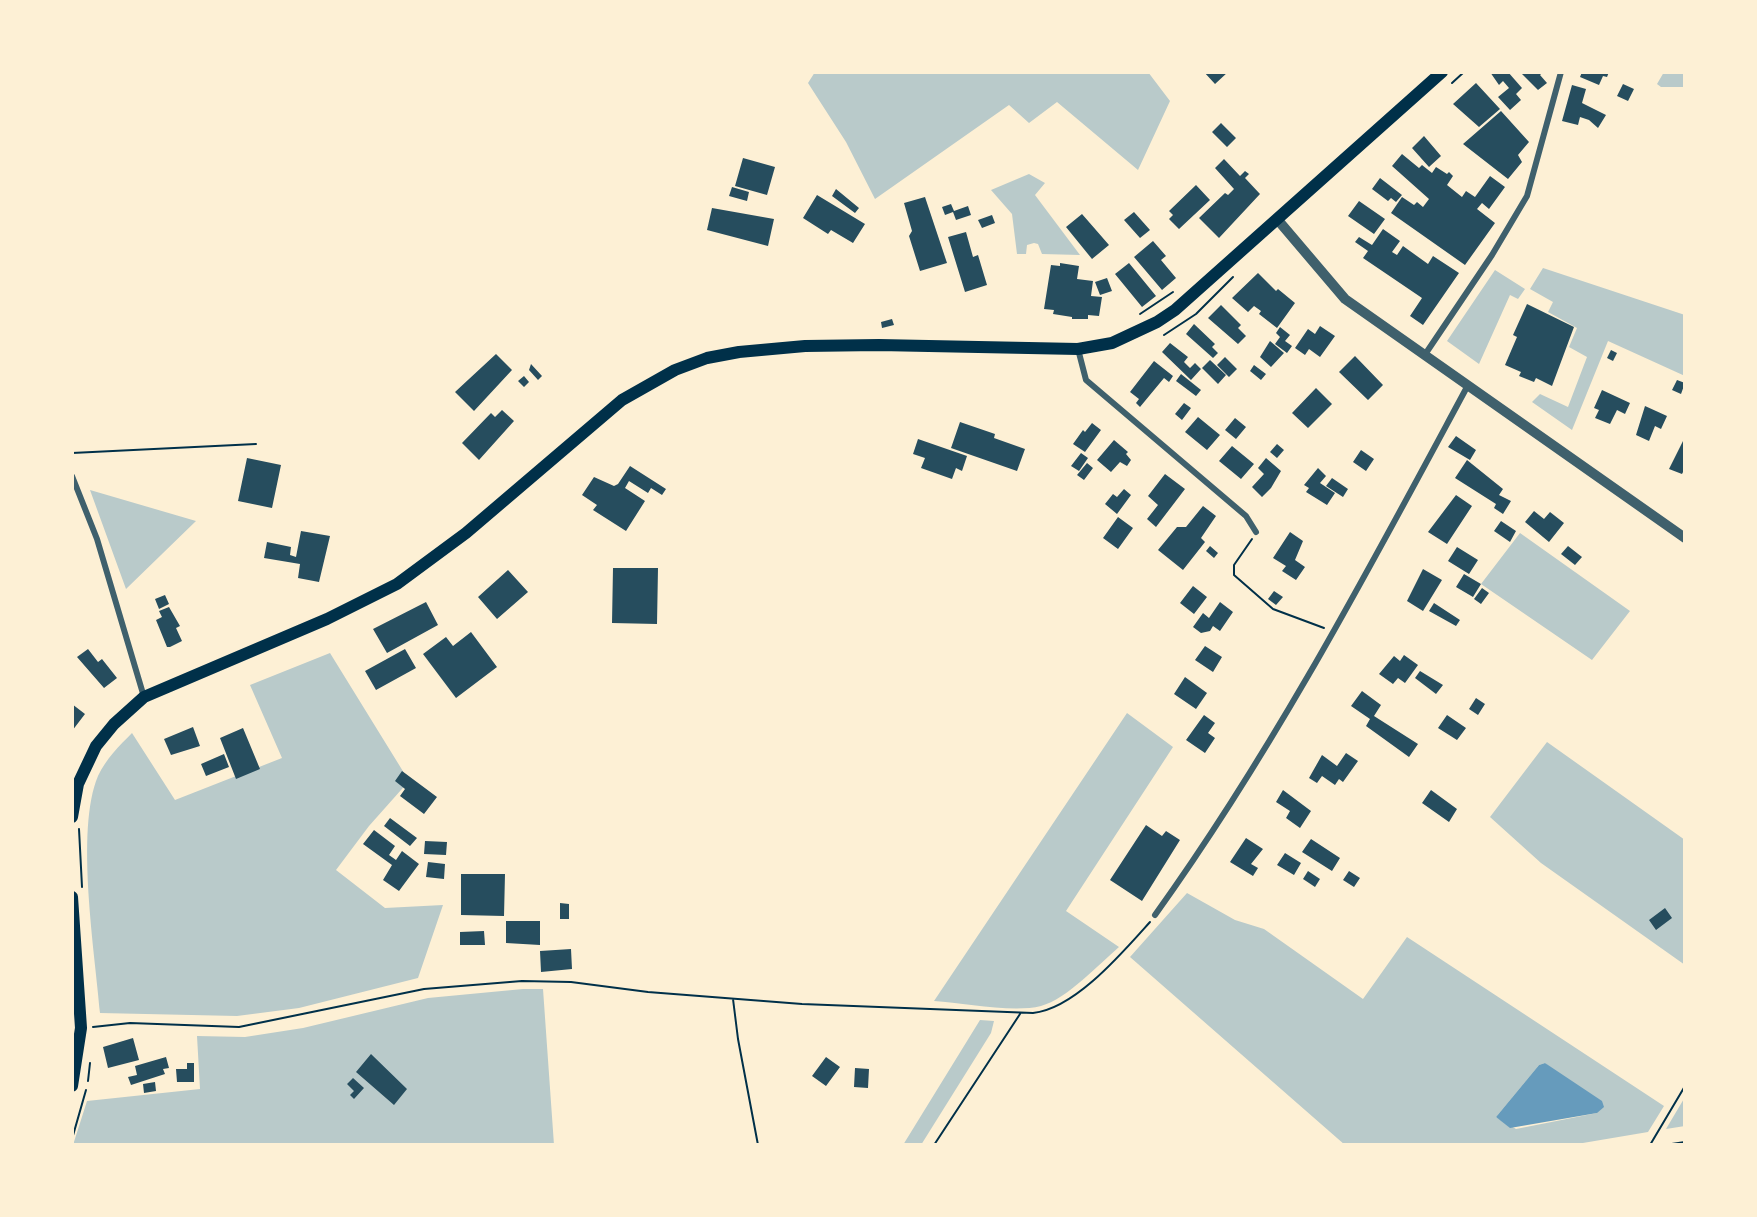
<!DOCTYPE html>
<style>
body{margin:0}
#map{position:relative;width:1757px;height:1217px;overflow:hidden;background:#fdf0d5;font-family:"PT Sans",sans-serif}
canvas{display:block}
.frame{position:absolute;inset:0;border:74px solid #fdf0d5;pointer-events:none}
</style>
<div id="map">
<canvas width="1757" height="1217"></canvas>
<div class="frame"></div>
</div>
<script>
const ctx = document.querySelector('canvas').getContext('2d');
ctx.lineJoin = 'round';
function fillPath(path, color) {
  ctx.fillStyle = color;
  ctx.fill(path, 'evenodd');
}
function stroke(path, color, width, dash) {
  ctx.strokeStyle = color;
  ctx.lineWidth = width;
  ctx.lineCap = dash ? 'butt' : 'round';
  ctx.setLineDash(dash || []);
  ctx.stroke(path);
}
fillPath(new Path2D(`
 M815,72H1148L1170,101L1138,170L1057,102L1029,123L1009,105L875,199L846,142L808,83Z
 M1664,72H1685V87H1661L1657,84Z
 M1029,174L1045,183L1035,195L1080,255L1042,254L1038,244L1034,243L1027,245L1026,254H1017L1012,214L991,190Z
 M1543,268L1685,315V376L1608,341L1572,430L1532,402L1540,394L1568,407L1587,357L1569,347L1577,328L1548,312L1553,302L1530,289Z
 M1495,270L1525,289L1518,299L1510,295L1479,364L1447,341Z
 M90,490L196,521L126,589Z
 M1520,533L1630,611L1592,660L1481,584Z
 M330,653L409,781L369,826L336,870L385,908L443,905L418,978L299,1008L237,1016L100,1013C95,952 75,830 98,776C106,759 119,746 132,733L175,800L282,758L250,685Z
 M1127,713L1173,747L1066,911L1119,947C1099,964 1067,999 1041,1006C1013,1013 964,1003 934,1001Z
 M1547,742L1685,840V965L1541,863L1490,817Z
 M1187,893L1235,920L1264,929L1363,999L1407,937L1664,1106L1648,1132L1571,1145H1345L1130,957ZM1545,1063L1597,1113L1516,1129L1496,1117L1539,1065Z
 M523,989H543L554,1145H73L87,1101L200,1089L197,1036L245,1037L303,1028L428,998Z
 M980,1020L994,1021L991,1033L921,1145H903Z
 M1685,1097V1126L1666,1129Z`), '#b9caca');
fillPath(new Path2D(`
 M1545,1063L1602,1101L1604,1107L1597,1113L1510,1128L1496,1117L1539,1065Z`), '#669bbc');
fillPath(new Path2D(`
 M1204,72H1228L1215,84Z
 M1490,72H1508L1522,88L1516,94L1521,100L1510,110L1498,97L1509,88L1503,81L1499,85Z
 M1520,72H1543L1540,75L1547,83L1538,90Z
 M1582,72H1609L1607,77L1603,76L1599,85L1580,77Z
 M1476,83L1500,109L1479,127L1453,104Z
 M1623,84L1634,89L1628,101L1617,96Z
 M1572,85L1586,89L1582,103L1606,115L1598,128L1589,120L1580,117L1578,125L1562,121Z
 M1501,111L1529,142L1518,155L1522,162L1508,179L1463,144Z
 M1221,123L1236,138L1227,147L1212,132Z
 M1424,136L1441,156L1429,167L1412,148Z
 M1402,154L1419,168L1422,165L1432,173L1436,167L1447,174L1449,172L1453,176L1447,185L1462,197L1466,191L1475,197L1490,176L1505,187L1489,209L1482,203L1477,209L1495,223L1465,265L1391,213L1402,197L1414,205L1417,202L1423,207L1429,199L1392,166Z
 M743,158L775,167L767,195L735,186Z
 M1224,159L1240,176L1245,171L1249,174L1245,178L1260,194L1219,238L1199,218L1225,193L1228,195L1234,189L1215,168Z
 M1380,178L1402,195L1396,202L1391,198L1388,201L1372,189Z
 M1196,185L1210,200L1179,229L1169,219L1173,215L1169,211Z
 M732,187L749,192L747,201L729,196Z
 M836,189L859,208L855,213L832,196Z
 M817,195L865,224L853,243L831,230L828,234L803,218Z
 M925,197L947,263L920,271L909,236L912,231L904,203Z
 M1359,201L1385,219L1374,234L1348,216Z
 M951,204L954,211L968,206L971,215L956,220L953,212L945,215L942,207Z
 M712,208L774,219L768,246L707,230Z
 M1134,212L1150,230L1140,238L1124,220Z
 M1082,214L1109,245L1092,259L1066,227Z
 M992,215L995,223L982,228L978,220Z
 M1383,229L1400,241L1392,252L1397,255L1403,246L1428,264L1433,256L1459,273L1423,325L1410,316L1422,298L1363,258L1368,251L1355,242L1359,237L1372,245Z
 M966,232L973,257L978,255L987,285L965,292L948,237Z
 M1153,241L1166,256L1161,260L1176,278L1162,290L1134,257Z
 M1060,263L1079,266L1077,279L1093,281L1091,296L1102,297L1099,316L1088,315V319H1072V317L1053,314L1054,310L1044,309L1051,265L1060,266Z
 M1129,263L1156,296L1142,307L1115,274Z
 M1258,273L1276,291L1278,289L1295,303L1277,328L1259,314L1261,311L1254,306L1248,312L1232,298Z
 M1107,278L1112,291L1100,295L1095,282Z
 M1527,304L1574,327L1552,386L1536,378L1534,382L1519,376L1521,372L1505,365L1517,337L1513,335Z
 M1221,305L1241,325L1238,328L1246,336L1238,344L1208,318Z
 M892,319L894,325L882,328L881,322Z
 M1194,324L1215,344L1212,347L1218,353L1213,358L1186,334Z
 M1320,326L1335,336L1320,357L1309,349L1305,355L1295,348L1308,329L1315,334Z
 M1280,327L1290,335L1285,341L1292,346L1287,353L1275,344L1280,337L1276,333Z
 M1270,341L1284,353L1271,367L1260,357Z
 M1170,343L1188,357L1184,362L1190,368L1195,363L1201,369L1191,380L1162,352Z
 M1611,350L1617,353L1613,361L1607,358Z
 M496,354L512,370L474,411L455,392Z
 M1355,356L1383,385L1368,400L1339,372Z
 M1225,357L1237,369L1229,377L1217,365Z
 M1210,360L1226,375L1218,384L1202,368Z
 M1154,361L1173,376L1169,382L1164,378L1140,407L1136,403L1139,399L1130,392Z
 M531,364L542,376L538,380L529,370Z
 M1254,365L1266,374L1261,380L1250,371Z
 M1181,374L1201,390L1196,396L1176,381Z
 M524,376L529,382L524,387L518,381Z
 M1677,380L1685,383L1681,394L1672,390Z
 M1316,388L1332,404L1308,428L1292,413Z
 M1602,390L1630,403L1625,414L1617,410L1610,424L1595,418L1599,410L1594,408Z
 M1184,403L1191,408L1182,420L1175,414Z
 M1645,406L1667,416L1661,429L1655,426L1649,441L1636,435Z
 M502,410L514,421L479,460L462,443L491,413L495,417Z
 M1198,417L1220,435L1207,450L1185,432Z
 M1235,418L1246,427L1236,439L1225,430Z
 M960,422L995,434L994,438L1025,449L1017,471L951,448Z
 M1092,423L1101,430L1085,452L1073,444L1083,430L1085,432Z
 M1456,436L1476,450L1470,460L1448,447Z
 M1685,437V468L1682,474L1669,469Z
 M918,439L967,456L962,471L956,468L952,479L921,468L925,458L913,454Z
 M1114,440L1128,452L1126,454L1131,460L1127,466L1120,462L1111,472L1097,460Z
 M1277,444L1284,450L1277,458L1270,452Z
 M1232,446L1254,464L1241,479L1219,461Z
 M1361,450L1374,459L1366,471L1353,462Z
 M1081,453L1088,458L1079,471L1071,466Z
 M247,458L281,465L272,508L238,501Z
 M1266,458L1281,471L1271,488L1262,497L1252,487L1264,474L1258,468Z
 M1467,460L1503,489L1499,495L1511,501L1503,514L1494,508L1496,504L1455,478Z
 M1087,463L1093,468L1084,480L1077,475Z
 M630,466L666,489L662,495L651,488L648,493L629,481L625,488L645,501L626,531L593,510L597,505L582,495L594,477L614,486L618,484Z
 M1318,468L1326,476L1320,483L1335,493L1327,505L1306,492L1309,488L1304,485Z
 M1165,474L1185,489L1156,527L1147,519L1158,505L1148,496Z
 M1332,478L1348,489L1343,497L1326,486Z
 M1124,489L1131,495L1117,514L1105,504L1113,494L1117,497Z
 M1456,495L1472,506L1447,544L1428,532Z
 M1203,506L1216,516L1201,538L1205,542L1183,570L1158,550L1177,527H1186Z
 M1534,511L1544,519L1550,512L1564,523L1549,542L1525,522Z
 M1118,517L1133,528L1118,549L1103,538Z
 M1501,521L1516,531L1510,542L1494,531Z
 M301,531L330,536L319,582L298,578L300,564L264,558L267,542L291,547L290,555L296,557Z
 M1290,532L1303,541L1295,560L1305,567L1296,580L1282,571L1286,566L1273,558Z
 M1210,546L1218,553L1214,558L1206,551Z
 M1568,546L1582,557L1575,565L1561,554Z
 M1457,547L1478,560L1469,574L1448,561Z
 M613,568H658L657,624L612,623Z
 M1423,569L1442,580L1423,611L1407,601Z
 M508,570L528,592L497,619L478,597Z
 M1464,574L1481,584L1473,597L1456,587Z
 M1193,586L1207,597L1194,614L1180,603Z
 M1482,588L1489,593L1481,604L1474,599Z
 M1274,591L1283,597L1276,605L1268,599Z
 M165,595L169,604L159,609L155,599Z
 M426,602L438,625L387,653L373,629Z
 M1220,602L1233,612L1220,631L1213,626L1210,631L1201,633L1193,627L1203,613L1209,618Z
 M1434,603L1460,620L1456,626L1429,611Z
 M169,607L180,626L176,628L182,641L170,647H167L156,620L162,617L159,611Z
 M471,632L497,667L456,698L423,654L446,637L453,646Z
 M1205,646L1222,657L1213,672L1195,660Z
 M88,649L98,662L102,659L117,678L104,688L77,657Z
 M405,649L416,668L376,690L365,671Z
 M1404,655L1418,665L1405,683L1398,678L1393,684L1379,674L1394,656L1400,661Z
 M1420,671L1443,685L1436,694L1415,678Z
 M1185,677L1207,693L1196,709L1174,694Z
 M1362,691L1381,705L1374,716L1418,744L1409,757L1366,726L1370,719L1351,706Z
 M1476,698L1485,704L1478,715L1469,709Z
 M72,704L85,714L72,731Z
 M1204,715L1215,723L1208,733L1215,738L1205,753L1186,740Z
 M1447,715L1466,728L1457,740L1438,728Z
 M193,727L200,746L171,755L164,739Z
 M243,728L260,769L236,779L220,738Z
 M1346,753L1358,761L1343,782L1339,779L1335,785L1322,776L1317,783L1309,778L1322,755L1337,766Z
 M224,754L229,767L206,776L201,764Z
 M402,771L437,797L424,814L400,796L405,789L395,781Z
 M1283,790L1311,811L1300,828L1286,818L1290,811L1276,802Z
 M1431,790L1457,809L1449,822L1422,803Z
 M390,818L417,838L410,846L384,826Z
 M1146,825L1162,836L1166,831L1180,840L1142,901L1110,880Z
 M374,830L395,846L389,855L396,860L402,851L419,864L399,891L383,880L392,865L363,844Z
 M1246,838L1263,849L1251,864L1258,868L1253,876L1230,862Z
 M1311,839L1340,858L1332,871L1302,852Z
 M425,841L447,842L446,855L424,854Z
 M1285,853L1301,863L1294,875L1277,865Z
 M428,862L445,864L444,879L426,877Z
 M1308,871L1320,879L1315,887L1303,879Z
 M1349,871L1360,878L1354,887L1343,880Z
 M461,874H505L504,916L461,915Z
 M560,903L569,904V919H560Z
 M1665,908L1672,918L1656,930L1649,920Z
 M506,921H540V945L506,943Z
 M484,931L485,945H460V932Z
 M571,949L572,969L541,972L540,951Z
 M133,1038L139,1060L108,1068L103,1047Z
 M371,1054L407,1089L394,1105L356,1072Z
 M166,1057L169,1068L163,1069L165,1074L131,1085L128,1077L137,1075L135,1066Z
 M826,1057L840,1067L826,1086L812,1076Z
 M187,1063H194V1082H177L176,1069H187Z
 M855,1068L869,1069L868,1088L854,1087Z
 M353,1078L364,1088L354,1099L350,1095L354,1091L347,1084Z
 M155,1082L156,1091L144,1093L143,1084Z`), '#264d5e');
stroke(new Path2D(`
 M1452,83L1464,72
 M1140,314L1173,292
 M1164,335L1196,314L1233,277
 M72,453L256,444
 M1252,539L1234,565V575L1273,609L1324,628
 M79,829L82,887
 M733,999L738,1039L758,1145
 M93,1027L130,1023L239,1027L424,989L522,981L571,982L648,992L802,1004L1033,1013C1075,1009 1123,952 1150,922
 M88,1081L90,1063
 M72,1139L86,1090
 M934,1145L1020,1014
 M1650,1145L1685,1086
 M1665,1145L1685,1142`), '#003049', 2);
stroke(new Path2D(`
 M1078,349L1086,380L1246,516L1256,532
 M1424,356L1492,255L1527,196L1561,72
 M72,476L97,539L144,697
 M1155,915C1275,748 1370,567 1467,387`), '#3f606c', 6);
stroke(new Path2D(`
 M1277,219L1345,299L1685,538`), '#3f606c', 10);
stroke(new Path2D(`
 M72,817L78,784L96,746L114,724L144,697L327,619L397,584L466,533L622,400L675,370L707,358L739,352L805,346L879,345L1078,349L1112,343L1157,322L1175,310L1442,72
 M72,897L81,1028L72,1086`), '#003049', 12);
</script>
